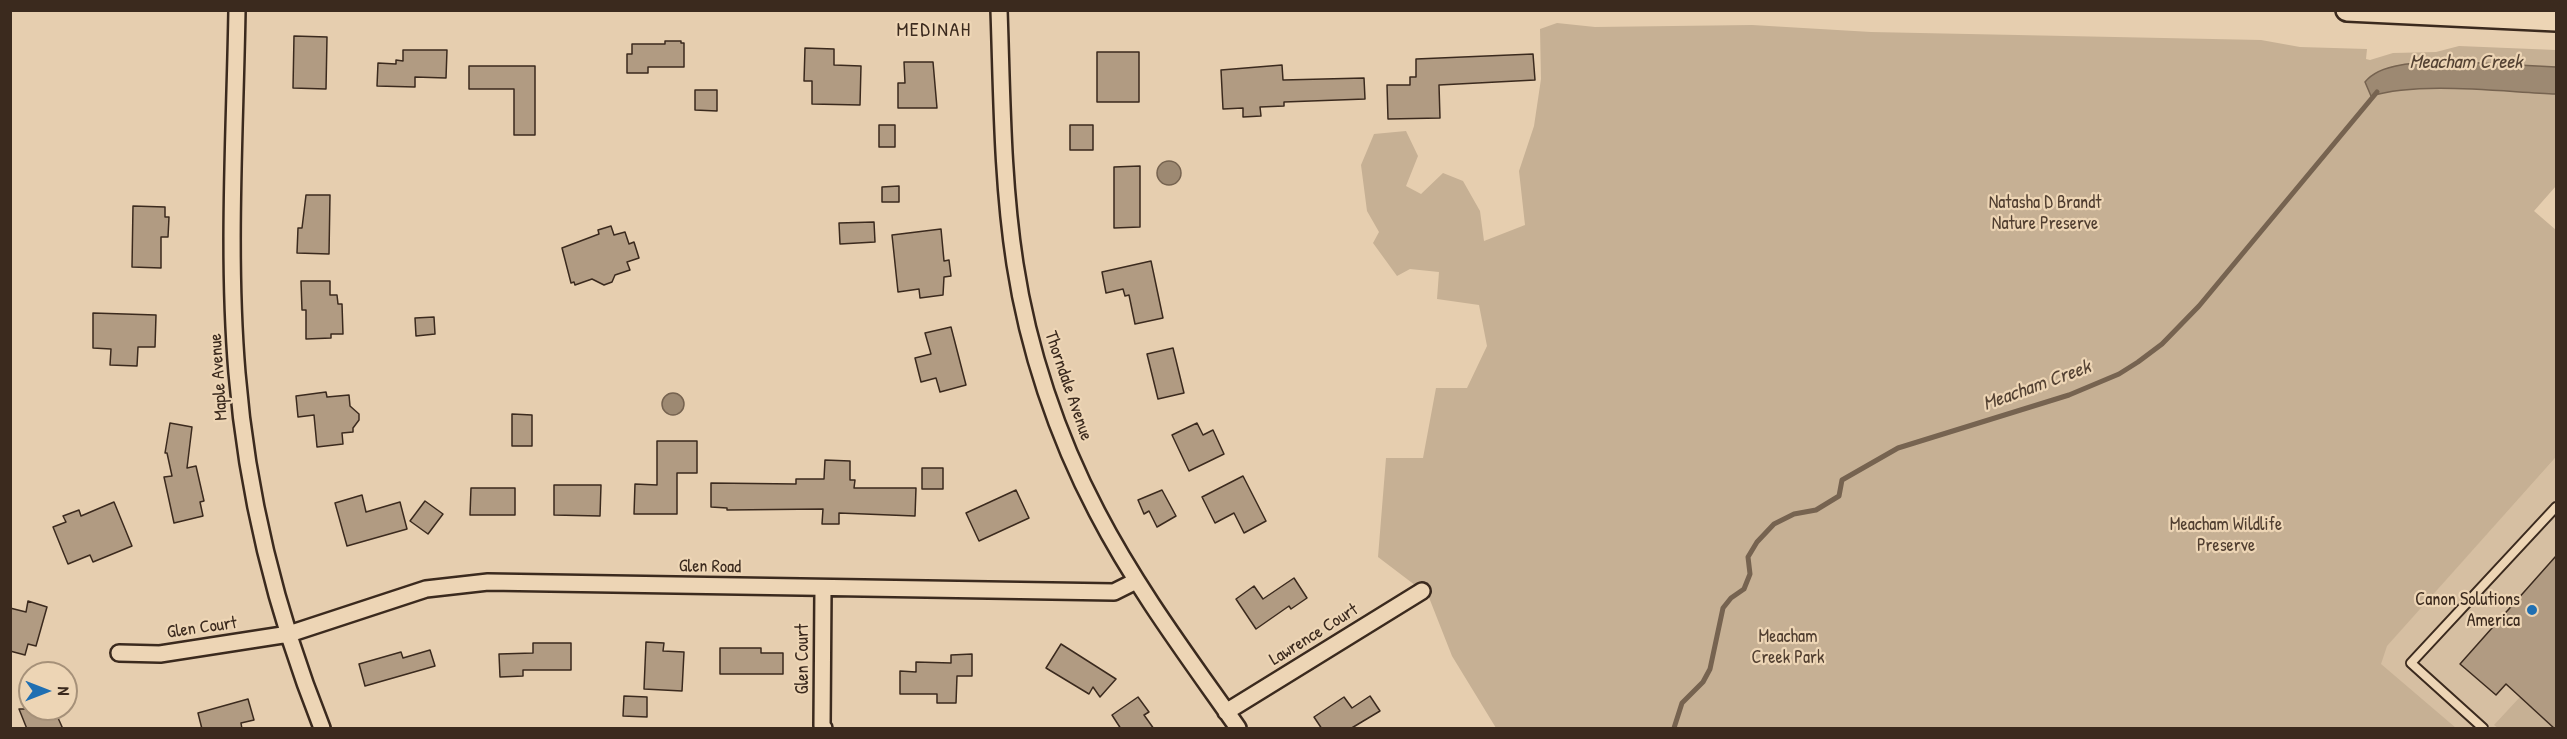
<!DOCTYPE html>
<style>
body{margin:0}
#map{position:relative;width:2567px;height:739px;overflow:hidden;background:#e6ceaf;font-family:"Patrick Hand",sans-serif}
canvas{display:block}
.frame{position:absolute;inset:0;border:12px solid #3b2a1e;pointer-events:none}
.north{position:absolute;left:18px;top:661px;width:60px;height:60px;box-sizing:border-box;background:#edd5b5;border:2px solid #a69179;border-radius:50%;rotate:90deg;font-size:16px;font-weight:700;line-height:24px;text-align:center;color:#3b2a1e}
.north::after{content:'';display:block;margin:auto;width:21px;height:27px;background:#1f6fb2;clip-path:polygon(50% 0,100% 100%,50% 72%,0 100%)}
</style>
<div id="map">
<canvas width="2567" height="739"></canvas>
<div class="frame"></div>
<div class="north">N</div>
</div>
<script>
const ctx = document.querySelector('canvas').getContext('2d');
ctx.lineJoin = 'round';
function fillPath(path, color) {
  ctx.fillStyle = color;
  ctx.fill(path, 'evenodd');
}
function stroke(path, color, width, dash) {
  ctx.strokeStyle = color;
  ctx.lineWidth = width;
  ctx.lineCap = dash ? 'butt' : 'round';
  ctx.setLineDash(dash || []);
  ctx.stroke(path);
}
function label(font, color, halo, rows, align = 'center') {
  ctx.font = font + ' "Patrick Hand",sans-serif';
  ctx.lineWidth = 4.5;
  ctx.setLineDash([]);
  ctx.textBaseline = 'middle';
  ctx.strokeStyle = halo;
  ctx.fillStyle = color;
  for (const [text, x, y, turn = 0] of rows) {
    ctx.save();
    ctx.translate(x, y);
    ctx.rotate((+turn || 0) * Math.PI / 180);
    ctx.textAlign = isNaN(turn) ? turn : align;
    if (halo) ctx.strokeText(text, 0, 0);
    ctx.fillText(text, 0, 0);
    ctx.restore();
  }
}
fillPath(new Path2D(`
 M2556,457V728H2437L2369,665Z`), '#d6bfa2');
fillPath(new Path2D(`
 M1557,23L1595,27L1752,25L1871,32L2261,40L2300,47L2367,49L2366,59L2370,60L2393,53L2436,52L2459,46L2556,50V67L2461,62L2556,78V186L2534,211L2556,230V457L2387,646L2381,664L2456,728H1496L1452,656L1428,595L1378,557L1386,458H1423L1436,388H1467L1487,346L1479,305L1437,299L1439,272L1410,269L1397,276L1373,243L1379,232L1367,211L1361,165L1374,134L1406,131L1418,156L1406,186L1421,194L1443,173L1463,181L1480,211L1484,241L1525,225L1519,171L1534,126L1541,79L1540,29Z
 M2520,697L2555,728H2498L2494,725Z`), '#c6b094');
const water = new Path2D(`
 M2461,62L2556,67V94C2503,92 2421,81 2371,96L2365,82C2383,59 2434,63 2461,62Z
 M1157 173a12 12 0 1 1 24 0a12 12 0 1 1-24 0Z
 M662 404a11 11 0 1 1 22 0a11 11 0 1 1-22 0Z`);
fillPath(water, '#9d8972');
stroke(water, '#766350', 1.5);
stroke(new Path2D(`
 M1674,728L1682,703L1703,682L1710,669L1723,608L1731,598L1744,589L1750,574L1748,557L1757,542L1774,524L1794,514L1816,510L1839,496L1842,480L1898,448L2069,395L2119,374L2138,362L2162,344L2199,306L2377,92`), '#766350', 5);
const building = new Path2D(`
 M294,36L327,37L326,89L293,88Z
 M665,41H681V43H684V67H648V73H627V54H632V44H665Z
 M805,48L834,49V65L861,66L860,105L812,104V81H804Z
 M403,50H447L446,78L415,77V87L377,86L378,63L396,64V60L403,61Z
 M1097,52H1139V102H1097Z
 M1533,54L1535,80L1439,85L1440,118L1388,119L1387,85H1410V77H1416V59Z
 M904,62H933L937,108H898V83H905Z
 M1282,65L1283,80L1364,78L1365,99L1284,102V106L1260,107L1261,116L1243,117V108L1223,109L1221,70Z
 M469,66H535V135H514V89H469Z
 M695,90H717V111L695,110Z
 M879,125H895V147H879Z
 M1070,125H1093V150H1070Z
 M1140,166V227L1114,228V167Z
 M899,186V202H882V187Z
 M306,195H330L329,254L297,253L298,228H302Z
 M133,206L165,207V217H169L168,237H161V268L132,267Z
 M874,222L875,242L840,244L839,223Z
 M611,226L614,235L625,232L629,244L634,242L639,258L627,262L630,270L615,275L612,282L604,285L592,279L575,285L574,282L571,283L562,248L599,234L598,230Z
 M941,229L944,261L949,260L951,276L944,277L943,295L920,298L919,289L898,292L892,235Z
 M1151,261L1163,318L1135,324L1129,295L1125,296L1123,289L1106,293L1102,272Z
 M301,281H330V295H337L338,304H342L343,334H331V338L306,339V310H302Z
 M93,313L156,315L155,347H138L137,366L110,365L111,349L93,348Z
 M434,317L435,334L416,336L415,318Z
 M951,327L966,385L940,392L936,378L921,382L915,358L931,354L925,333Z
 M1173,348L1184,393L1158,399L1147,354Z
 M326,392L327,397L349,395L350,406L359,414V420L353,428V432L342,433L343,444L317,447L314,415L298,417L296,396Z
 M512,414L532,415V446H512Z
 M170,423L192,427L187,468L196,466L204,501L200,502L203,516L174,523L164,477L172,476L167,453H165Z
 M1197,423L1203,435L1213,430L1224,454L1189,471L1172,435Z
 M657,441H697V473H677V514H634L635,484L657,485Z
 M825,460L850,461V480H855L854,488H916L915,516L839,513V524H822L823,509L727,510V508L711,507V483L796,484V479H824Z
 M922,468H943V489H922Z
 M1243,476L1266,521L1244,533L1234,513L1215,523L1202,497Z
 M554,485H601L600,516L554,515Z
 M471,488H515V515H470Z
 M1016,490L1029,518L979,541L966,513Z
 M1162,490L1176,516L1157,527L1149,511L1144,514L1138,500Z
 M362,495L366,512L400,502L407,529L347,546L335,503Z
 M425,501L443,514L428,534L410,521Z
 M114,502L132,546L93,562L90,555L68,564L53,527L66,522L63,516L79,510L81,516Z
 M2556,556V729H2555L2506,684L2496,695L2460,664Z
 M1294,578L1307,598L1291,609L1289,606L1256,629L1236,599L1254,586L1263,599Z
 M28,601L47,607L36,646L28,644L25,655L10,651V608L26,612Z
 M646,642L664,643L663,651L684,652L682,691L644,689Z
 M533,643H571V670H523V676L500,677L499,654L533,653Z
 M1061,644L1116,679L1100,697L1093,687L1089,694L1046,668Z
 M720,648H761V653H783V674H720Z
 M430,650L435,666L365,686L359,664L401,652L403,658Z
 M972,654V676H957L956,703H937V694H900V671L916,672V662L951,663V655Z
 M624,696L647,697V717L623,716Z
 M1370,696L1380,711L1350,729H1322L1314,717L1344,697L1352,708Z
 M1138,697L1149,712L1144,715L1154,729H1121L1112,715Z
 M248,699L254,720L241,723L242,729H202L198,713Z
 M19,709H54L63,729H27Z`);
fillPath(building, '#b19b82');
stroke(building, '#3b2a1e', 1.5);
const service = new Path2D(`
 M2483,728L2411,663L2556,507`);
const minor = new Path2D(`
 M237,10C235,131 227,253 237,373C247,495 277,615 322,728
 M999,10C1002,95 1002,180 1015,264C1028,349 1057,436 1097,512C1137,589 1189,658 1238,728
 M823,588L822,726L824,728
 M119,653L160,654L289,634L426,589L488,582L1114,592L1136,581
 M1226,712L1422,591`);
const secondary = new Path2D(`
 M2347,10L2556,20`);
stroke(service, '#3b2a1e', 12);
stroke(minor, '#3b2a1e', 20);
stroke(secondary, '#3b2a1e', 26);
stroke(service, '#edd5b5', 8);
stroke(minor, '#edd5b5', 15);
stroke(secondary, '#edd5b5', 21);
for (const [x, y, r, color] of [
 [2532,610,6,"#1f6fb2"]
]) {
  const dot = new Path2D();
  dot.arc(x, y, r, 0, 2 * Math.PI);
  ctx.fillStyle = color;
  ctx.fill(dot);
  stroke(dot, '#edd5b5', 2);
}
label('18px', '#503e30', '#edd5b5', [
 ["Natasha D Brandt",2045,203],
 ["Nature Preserve",2045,224],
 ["Meacham Wildlife",2226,525],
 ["Preserve",2226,546],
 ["Meacham",1788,637],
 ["Creek Park",1788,658]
]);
label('18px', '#3b2a1e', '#edd5b5', [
 ["Maple Avenue",219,377,-94],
 ["Thorndale Avenue",1068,386,71],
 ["Glen Road",710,567,1],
 ["Glen Court",202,628,-8],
 ["Lawrence Court",1314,635,-32],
 ["Glen Court",803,659,-90]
]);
label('18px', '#3b2a1e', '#edd5b5', [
 ["Canon Solutions",2520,600],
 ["America",2520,621]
], 'right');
ctx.letterSpacing = '1.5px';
label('20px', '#3b2a1e', '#edd5b5', [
 ["MEDINAH",934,31]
]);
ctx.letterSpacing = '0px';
label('italic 20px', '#544233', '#edd5b5', [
 ["Meacham Creek",2466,63],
 ["Meacham Creek",2037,386,-20]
]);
</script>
